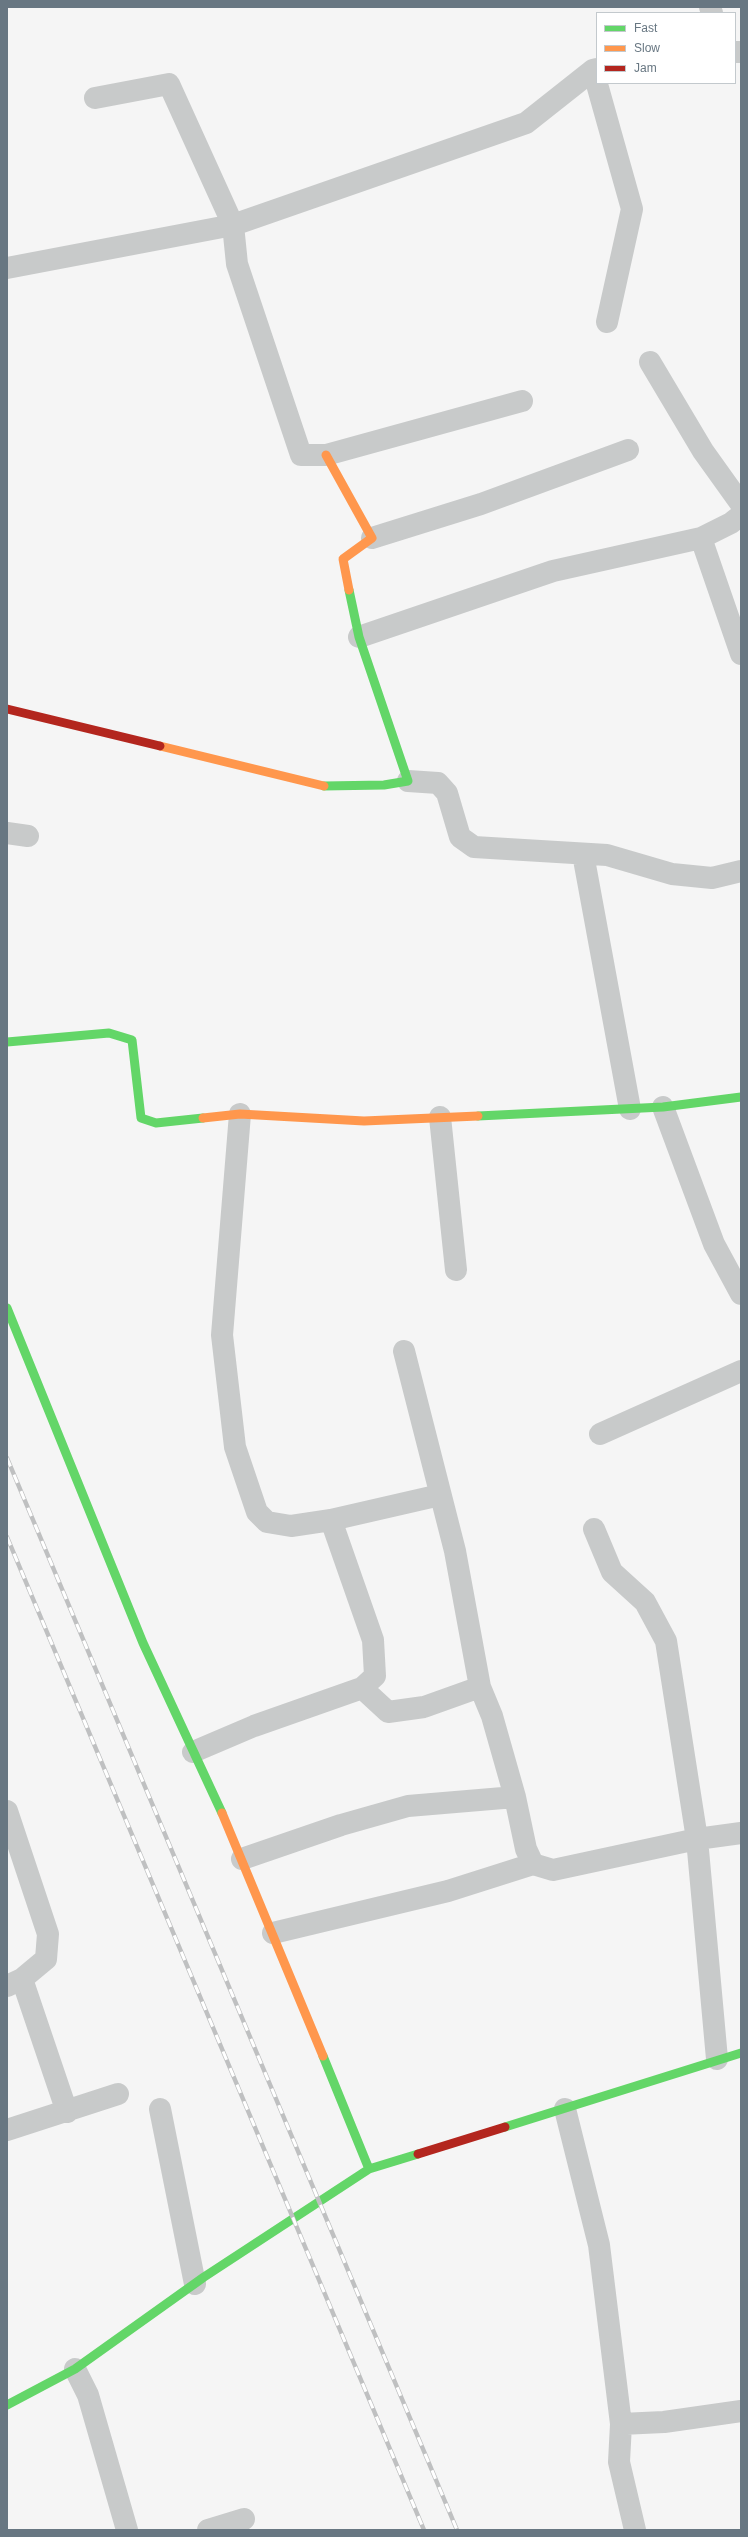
<!DOCTYPE html>
<style>
body{margin:0}
#map{position:relative;width:748px;height:2537px;overflow:hidden;background:#f5f5f5;font-family:Arial,sans-serif}
canvas{display:block}
.frame{position:absolute;inset:0;border:8px solid #687782;pointer-events:none}
.legend{position:absolute;left:596px;top:12px;width:140px;height:72px;box-sizing:border-box;background:#fff;border:1px solid #c3c9cd;margin:0;padding:5px 7px;list-style:none;font-size:12px;color:#687782}
.legend li{display:flex;align-items:center;gap:8px;height:20px}
.legend b{width:20px;border:1px solid #c3c9cd}
</style>
<div id="map">
<canvas width="748" height="2537"></canvas>
<div class="frame"></div>
<ul class="legend">
<li><b style="height:5px;background:#63d668"></b>Fast</li>
<li><b style="height:5px;background:#ff974d"></b>Slow</li>
<li><b style="height:5px;background:#b3261e"></b>Jam</li>
</ul>
</div>
<script>
const ctx = document.querySelector('canvas').getContext('2d');
ctx.lineJoin = 'round';
function stroke(path, color, width, dash) {
  ctx.strokeStyle = color;
  ctx.lineWidth = width;
  ctx.lineCap = dash ? 'butt' : 'round';
  ctx.setLineDash(dash || []);
  ctx.stroke(path);
}
stroke(new Path2D(`
 M710,7L712,13
 M735,52H741
 M593,70L632,209L607,322
 M95,98L169,84L233,225L237,264L301,455H326L522,401
 M7,268L233,225L526,123L593,70L597,69
 M650,362L703,451L741,504
 M372,538L481,504L628,450
 M701,538L741,654
 M359,637L553,571L701,538L731,523L741,515
 M408,781L438,783L447,793L460,837L474,847L607,855L672,874L712,878L741,871
 M7,833L28,836
 M583,854L630,1109
 M663,1107L714,1244L741,1294
 M240,1114L222,1335L235,1447L257,1512L267,1522L291,1526L331,1520L440,1495
 M440,1117L456,1270
 M404,1351L455,1551L480,1687L492,1716L515,1797L526,1849L533,1864L553,1870L697,1839L741,1833
 M600,1434L741,1371
 M594,1529L612,1572L645,1602L666,1641L697,1839L717,2059
 M362,1688L388,1712L424,1707L480,1687
 M193,1752L254,1726L362,1688L375,1676L373,1640L331,1520
 M7,1811L48,1934L46,1959L22,1979L7,1986
 M242,1859L341,1825L408,1806L515,1797
 M273,1933L448,1891L533,1864
 M22,1979L67,2112
 M160,2109L195,2284
 M565,2109L599,2245L621,2424L619,2462L635,2530
 M7,2130L118,2094
 M75,2369L88,2395L127,2530
 M621,2424L664,2422L741,2411
 M208,2530L244,2519`), '#c8caca', 22);
stroke(new Path2D(`
 M324,786L384,785L408,781L359,637L349,590
 M7,1042L109,1033L132,1040L141,1118L156,1123L203,1118
 M478,1116L663,1107L741,1097
 M7,1308L143,1643L222,1813
 M323,2056L369,2169
 M505,2127L741,2053
 M7,2405L75,2369L204,2277L369,2169L418,2154`), '#63d668', 9);
stroke(new Path2D(`
 M326,455L372,538L343,559L349,590
 M160,746L324,786
 M203,1118L240,1114L364,1121L478,1116
 M222,1813L323,2056`), '#ff974d', 9);
stroke(new Path2D(`
 M7,709L160,746
 M418,2154L505,2127`), '#b3261e', 9);
const rail = new Path2D(`
 M7,1458L457,2530
 M7,1537L424,2530`);
stroke(rail, '#bfc0c1', 4.5);
stroke(rail, '#fff', 3, [9]);
</script>
